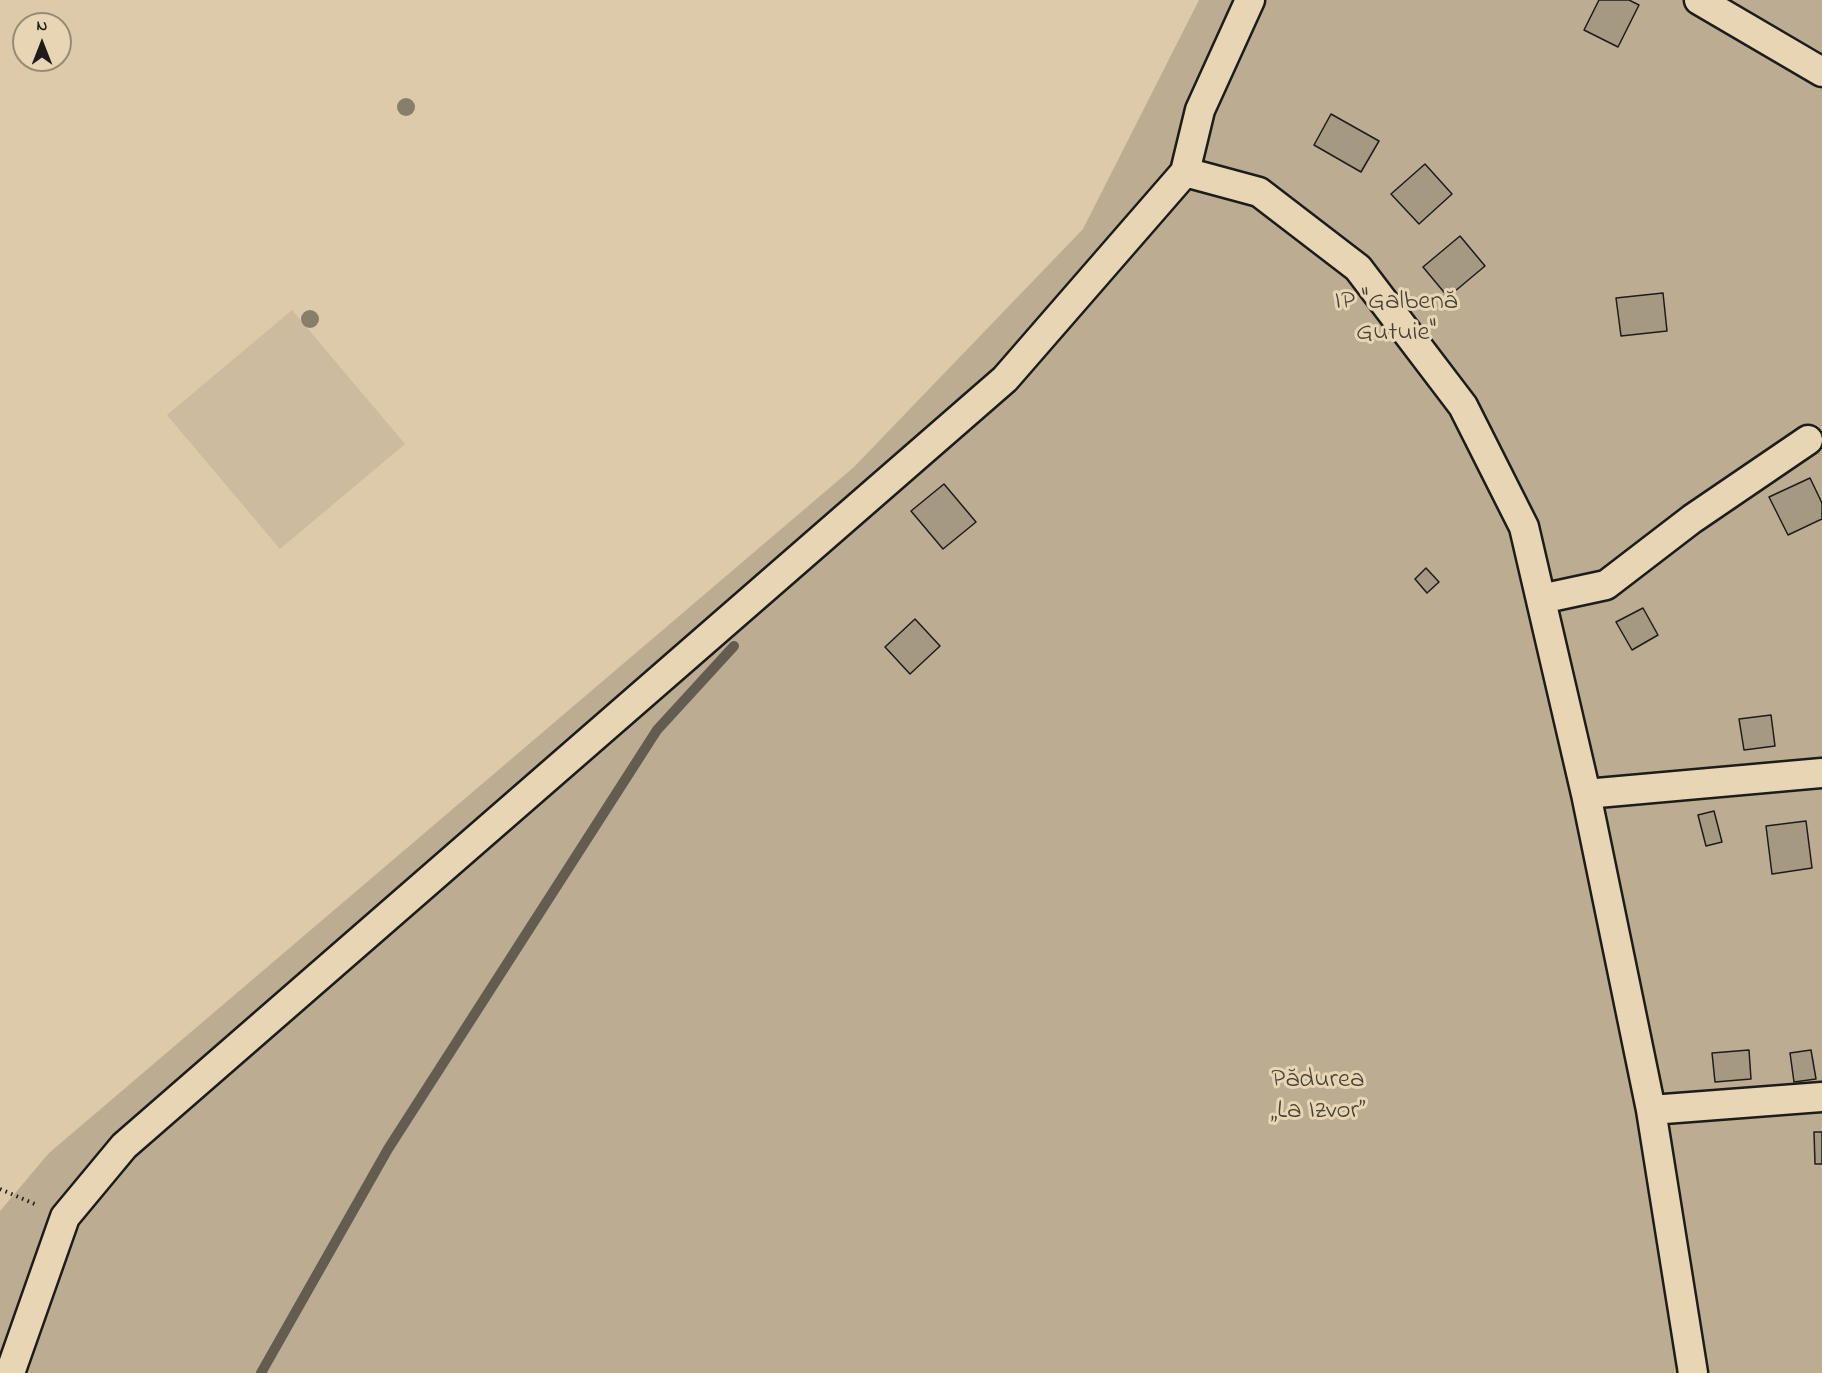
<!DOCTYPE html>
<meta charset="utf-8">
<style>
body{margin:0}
#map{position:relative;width:1822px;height:1373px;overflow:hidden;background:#dccaaa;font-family:"Indie Flower",sans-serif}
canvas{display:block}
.north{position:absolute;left:12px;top:12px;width:60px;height:60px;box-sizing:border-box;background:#e8d5b3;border:2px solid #968b77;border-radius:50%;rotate:0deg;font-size:16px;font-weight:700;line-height:24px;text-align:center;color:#1c1c1c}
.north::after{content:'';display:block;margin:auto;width:21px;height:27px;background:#1c1c1c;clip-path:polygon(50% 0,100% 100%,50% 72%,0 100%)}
</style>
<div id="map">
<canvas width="1822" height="1373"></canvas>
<div class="north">N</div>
</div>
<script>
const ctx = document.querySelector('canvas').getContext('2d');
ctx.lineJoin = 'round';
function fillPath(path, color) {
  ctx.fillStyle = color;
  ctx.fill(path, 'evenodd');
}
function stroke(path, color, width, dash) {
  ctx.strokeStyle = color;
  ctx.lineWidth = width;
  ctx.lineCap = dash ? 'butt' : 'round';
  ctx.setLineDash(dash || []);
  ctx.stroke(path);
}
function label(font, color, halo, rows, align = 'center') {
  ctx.font = font + ' "Indie Flower",sans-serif';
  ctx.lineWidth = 6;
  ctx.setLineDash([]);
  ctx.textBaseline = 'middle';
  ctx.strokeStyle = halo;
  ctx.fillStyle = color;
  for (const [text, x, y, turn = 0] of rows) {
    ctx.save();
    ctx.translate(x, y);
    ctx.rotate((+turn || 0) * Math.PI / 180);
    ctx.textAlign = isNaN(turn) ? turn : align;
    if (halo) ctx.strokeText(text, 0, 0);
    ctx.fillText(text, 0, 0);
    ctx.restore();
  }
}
fillPath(new Path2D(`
 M292,310L405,444L280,549L167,415Z`), '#ccbb9e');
fillPath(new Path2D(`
 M1199,0H1822V1373H0V1211L49,1153L854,467L1083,229Z`), '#bcad92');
stroke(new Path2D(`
 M261,1373L388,1149L657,730L734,646`), '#635c50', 10);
const building = new Path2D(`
 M1599,0H1629L1639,5L1618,47L1584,30Z
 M1331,114L1379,141L1361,172L1314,145Z
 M1425,164L1452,194L1419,224L1391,194Z
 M1460,236L1485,266L1448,297L1423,267Z
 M1663,293L1667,331L1621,336L1616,298Z
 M1810,478L1822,503V519L1788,535L1769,497Z
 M944,484L976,522L943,549L911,511Z
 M1426,568L1439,582L1427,593L1415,579Z
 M1643,608L1658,635L1632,650L1616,622Z
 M915,619L940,646L910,674L885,647Z
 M1771,715L1775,746L1744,750L1739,719Z
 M1714,811L1722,842L1706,846L1698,815Z
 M1806,821L1812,868L1772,874L1766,826Z
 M1749,1050L1751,1079L1715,1082L1712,1053Z
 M1811,1050L1816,1079L1794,1082L1790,1053Z
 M1814,1132H1822V1164H1815Z`);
fillPath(building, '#a69982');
stroke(building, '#1c1c1c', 1.5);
const street = new Path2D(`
 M1699,0L1822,72
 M1185,172L1259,192L1358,268L1463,406L1524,527L1586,794L1651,1110L1693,1373
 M1541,599L1606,585L1692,519L1808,440
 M1586,794L1822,773
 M1651,1110L1822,1097
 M10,1373L65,1217L124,1146L1005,379L1185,172L1200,110L1250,0`);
stroke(street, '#1c1c1c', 33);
stroke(new Path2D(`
 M0,1189L37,1205`), '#1c1c1c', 4, [1.5, 4.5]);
stroke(street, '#e8d5b3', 28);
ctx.fillStyle = '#887e6c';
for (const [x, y] of [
 [406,107],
 [310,319]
]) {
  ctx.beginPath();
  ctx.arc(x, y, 9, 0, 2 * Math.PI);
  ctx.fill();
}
label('27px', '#44403a', '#e8d5b3', [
 ["IP \"Galbenă",1396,304],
 ["Gutuie\"",1396,335],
 ["Pădurea",1318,1082],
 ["„La Izvor”",1318,1113]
]);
</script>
